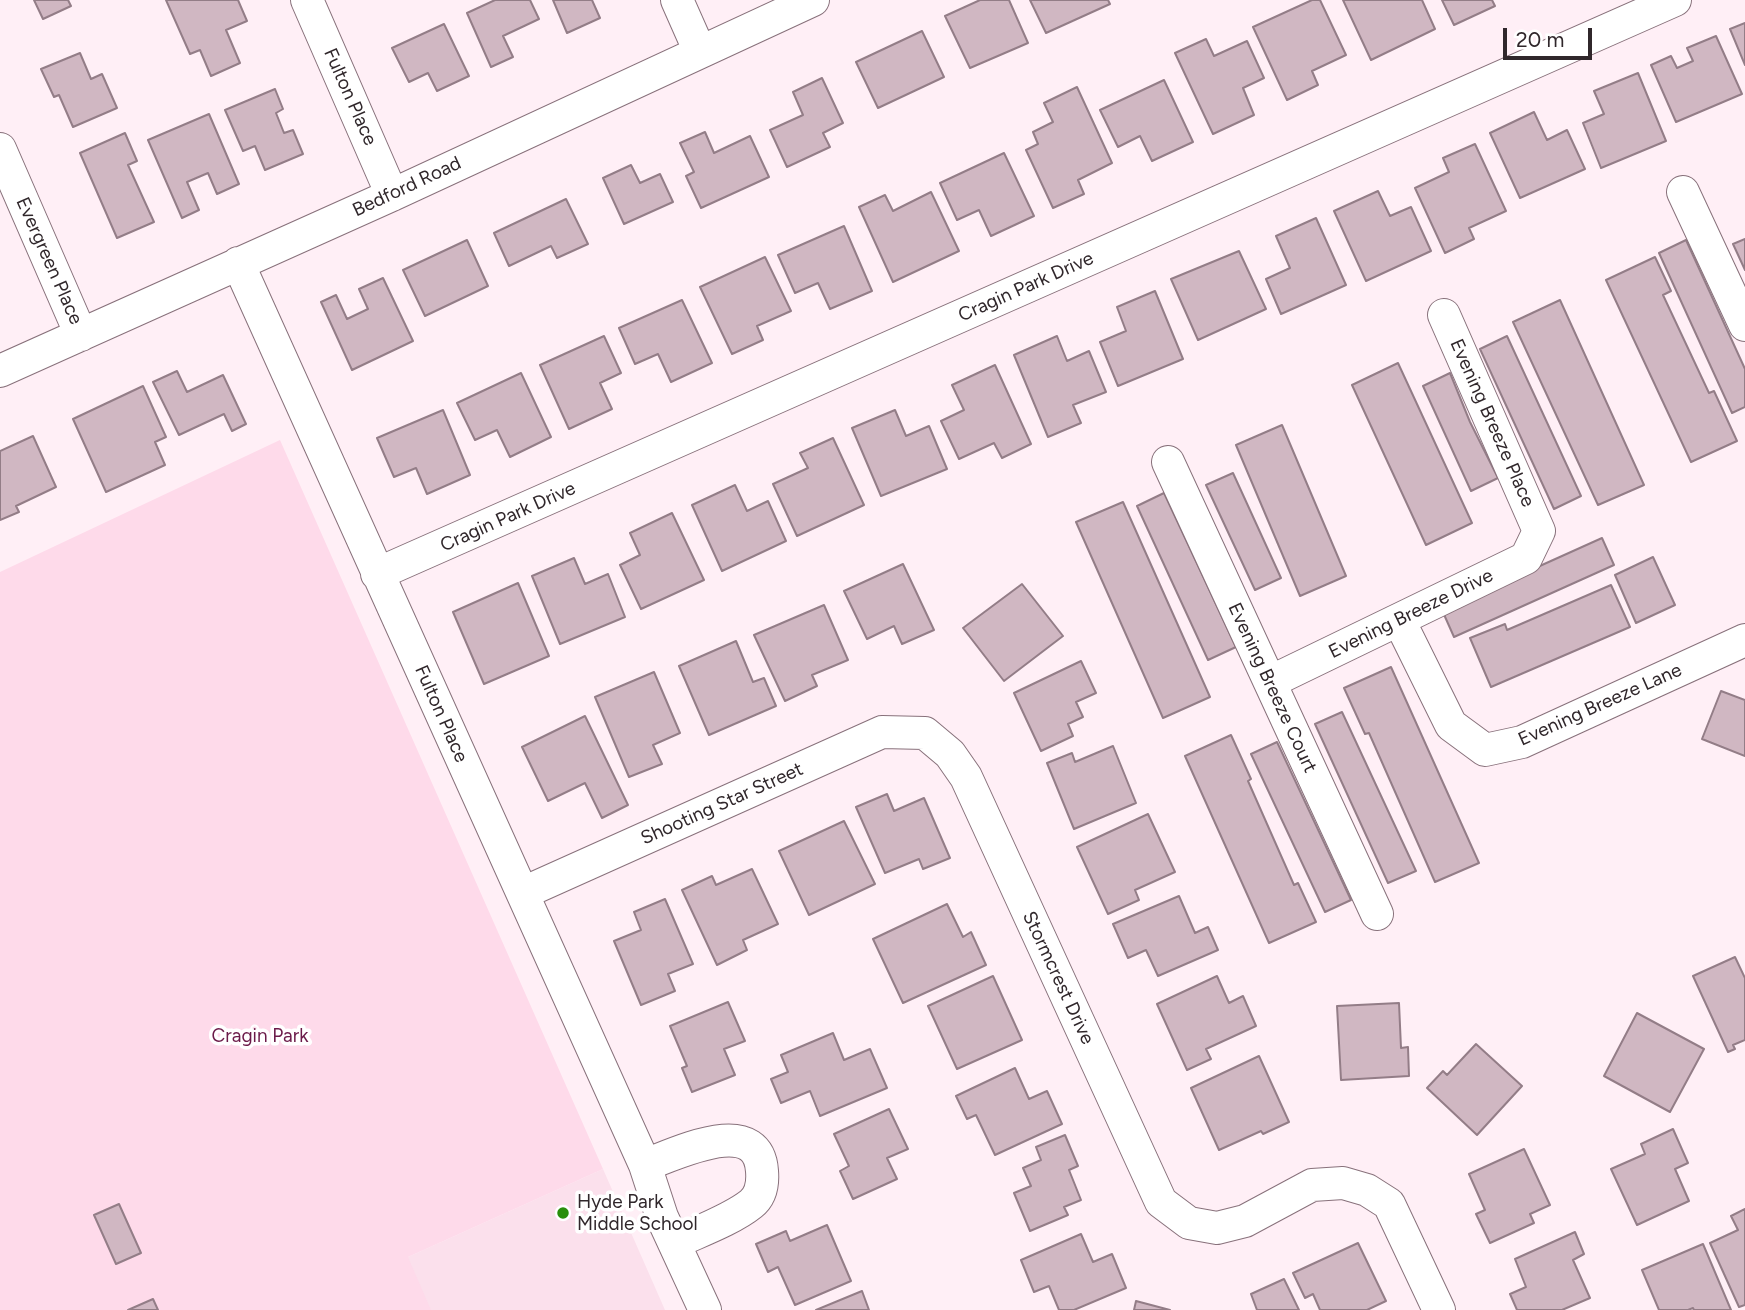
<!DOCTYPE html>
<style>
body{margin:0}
#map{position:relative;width:1745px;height:1310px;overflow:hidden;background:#ffeff6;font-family:Figtree,sans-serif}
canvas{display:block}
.scale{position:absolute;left:1503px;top:28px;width:89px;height:32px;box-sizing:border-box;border:4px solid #30272b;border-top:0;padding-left:9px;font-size:21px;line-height:24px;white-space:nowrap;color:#30272b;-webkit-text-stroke:5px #fff;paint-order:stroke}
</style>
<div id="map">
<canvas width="1745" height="1310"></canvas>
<div class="scale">20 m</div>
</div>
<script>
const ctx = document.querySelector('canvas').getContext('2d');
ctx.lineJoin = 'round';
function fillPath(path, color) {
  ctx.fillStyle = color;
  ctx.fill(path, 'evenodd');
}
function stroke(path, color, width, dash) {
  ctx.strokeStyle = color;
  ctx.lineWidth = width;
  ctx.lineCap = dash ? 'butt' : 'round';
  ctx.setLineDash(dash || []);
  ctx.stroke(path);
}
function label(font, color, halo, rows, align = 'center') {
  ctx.font = font + ' Figtree,sans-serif';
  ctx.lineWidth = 7;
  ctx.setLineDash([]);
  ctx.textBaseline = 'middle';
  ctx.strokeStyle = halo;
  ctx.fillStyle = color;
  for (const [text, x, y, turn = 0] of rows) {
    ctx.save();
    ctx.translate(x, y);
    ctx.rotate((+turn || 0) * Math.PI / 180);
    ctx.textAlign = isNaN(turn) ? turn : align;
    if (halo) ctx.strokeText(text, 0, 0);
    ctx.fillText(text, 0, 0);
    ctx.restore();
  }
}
fillPath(new Path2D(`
 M603,1169L665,1310H283L408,1257Z`), '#fbe0ec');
fillPath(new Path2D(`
 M280,440L603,1169L408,1257L431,1310H0V572Z`), '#fedaea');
const building = new Path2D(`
 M34,0H68L71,6L43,19Z
 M166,0H238L247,21L226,30L240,63L211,76L200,50L190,54Z
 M495,0H530L539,19L503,36L513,57L491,67L467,13Z
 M553,0H592L600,18L567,33Z
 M980,0H1009L1028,43L970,68L945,16Z
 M1030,0H1108L1110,4L1046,33Z
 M1312,0H1320L1346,55L1312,71L1318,85L1287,100L1253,27Z
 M1343,0H1422L1435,29L1371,60Z
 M1442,0H1492L1495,6L1454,25Z
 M1745,23V65L1730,29Z
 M444,24L469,76L437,91L428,73L409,82L392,48Z
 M922,31L944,77L878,108L856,62Z
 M1716,36L1742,94L1676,122L1651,65L1671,56L1677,68L1693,61L1687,48Z
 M1206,39L1214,56L1247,41L1264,78L1243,88L1254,115L1213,134L1175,53Z
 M80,53L91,79L102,74L117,108L73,127L59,95L54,97L41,69Z
 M1638,73L1666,141L1601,168L1583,123L1604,114L1594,91Z
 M822,78L843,123L823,133L830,147L787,167L770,130L803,115L793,92Z
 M1164,80L1193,142L1152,161L1140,136L1118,147L1100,110Z
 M1077,87L1112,163L1078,180L1084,194L1053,208L1026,150L1038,144L1033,132L1053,122L1044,103Z
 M275,89L283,109L276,113L284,133L293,130L303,154L265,170L255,146L243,151L225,110Z
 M1534,112L1547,140L1567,130L1585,169L1520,198L1490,133Z
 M209,114L239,184L217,194L208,173L187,182L199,210L182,218L148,140Z
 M705,132L714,153L750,136L769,177L701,208L686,176L694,172L680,143Z
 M125,133L137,161L128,165L154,222L117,238L80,153Z
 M1475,144L1506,211L1469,228L1474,239L1445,253L1415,188L1449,172L1443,158Z
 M1004,153L1034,216L991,236L979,210L957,220L940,183Z
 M631,165L640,183L660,174L673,202L624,224L603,178Z
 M1378,191L1390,216L1411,207L1431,251L1366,281L1334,211Z
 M931,192L959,251L893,282L859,207L885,195L893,211Z
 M566,199L588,244L557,258L551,246L509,266L494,233Z
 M1316,218L1346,285L1281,314L1266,279L1290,268L1276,236Z
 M844,226L872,291L830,309L818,283L795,293L778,255Z
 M1745,239V270L1733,244Z
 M467,240L488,286L425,316L403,270Z
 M1686,240L1745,369V407L1732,413L1659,253Z
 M1239,251L1266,309L1198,340L1171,279Z
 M765,257L791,311L757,326L763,340L732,354L700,287Z
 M1655,257L1671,291L1663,295L1709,393L1714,391L1737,441L1691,462L1606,280Z
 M383,278L413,341L352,370L321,302L336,295L347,319L368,309L359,289Z
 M1155,291L1183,359L1118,386L1100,342L1126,331L1117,307Z
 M682,300L712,363L671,382L658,354L635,364L619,328Z
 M1560,300L1644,485L1598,505L1513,322Z
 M604,336L621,373L600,383L612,409L569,429L540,365Z
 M1057,336L1067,361L1089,351L1106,392L1073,405L1081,423L1048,437L1014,355Z
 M1507,336L1581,496L1554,509L1480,349Z
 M1398,363L1472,523L1426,545L1352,385Z
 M995,365L1031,444L1002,458L994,443L959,459L941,421L964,410L952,385Z
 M177,371L187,392L223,375L246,424L232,431L224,414L179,435L153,382Z
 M521,373L551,437L510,457L497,430L475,440L457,403Z
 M1450,373L1470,422L1498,478L1471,491L1423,386Z
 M143,386L166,437L155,442L165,465L106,492L73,419Z
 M443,410L470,475L427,494L416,468L394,477L377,438Z
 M895,410L906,436L929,426L947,469L881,496L852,428Z
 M1282,425L1346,576L1300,596L1236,445Z
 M33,436L56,487L16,506L19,512L0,520V451Z
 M833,438L864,505L797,536L773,484L808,468L800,453Z
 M1233,473L1281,578L1255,590L1206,485Z
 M735,485L747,511L768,501L786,541L722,571L692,505Z
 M1164,493L1236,647L1208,660L1137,506Z
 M1123,502L1210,697L1163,718L1076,522Z
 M672,513L704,580L641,609L620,565L640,555L630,533Z
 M1602,538L1614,565L1454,637L1442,610Z
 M1653,557L1675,605L1636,623L1615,575Z
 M574,558L585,584L608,574L625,617L560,644L532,576Z
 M903,564L934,630L902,644L894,626L867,639L844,591Z
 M518,583L549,656L484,684L453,612Z
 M1022,584L1063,636L1004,681L963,628Z
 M1611,585L1630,627L1491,687L1470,638L1505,624L1507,630Z
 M824,605L848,660L812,675L817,686L785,701L754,635Z
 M736,641L753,682L764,678L776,706L709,735L679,666Z
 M1081,661L1096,693L1076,702L1083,717L1068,724L1073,736L1041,751L1014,693Z
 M1391,667L1479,863L1435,882L1369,733L1365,734L1344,688Z
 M654,672L680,733L653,745L662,764L629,777L595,697Z
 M1721,691L1745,700V756L1702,739Z
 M1342,712L1416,871L1388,883L1315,724Z
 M585,716L628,805L602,818L585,783L548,801L522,747Z
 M1231,735L1251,779L1248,781L1294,885L1298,883L1316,922L1269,943L1185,756Z
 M1277,742L1351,900L1325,912L1251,754Z
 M1113,746L1136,803L1074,829L1047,763L1072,753L1075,762Z
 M887,794L894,811L924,798L950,858L923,869L919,859L885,873L856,807Z
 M1148,814L1175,872L1135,890L1139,900L1108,914L1077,847Z
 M844,821L875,884L809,915L779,851Z
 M752,869L778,924L743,940L747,950L717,965L682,890L712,876L716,885Z
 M1179,896L1195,933L1208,927L1218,950L1158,976L1146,950L1128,958L1113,924Z
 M665,899L693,964L668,974L675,991L641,1005L614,941L641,930L634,912Z
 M947,904L963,937L971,932L986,965L903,1003L873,939Z
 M1735,957L1745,978V1040L1733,1045L1735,1049L1728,1052L1693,976Z
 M993,976L1022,1040L957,1069L928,1006Z
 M1217,976L1229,1003L1243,996L1256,1026L1206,1049L1211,1059L1187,1070L1157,1004Z
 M728,1002L745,1041L724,1049L735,1075L692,1092L682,1068L687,1066L670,1026Z
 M1399,1003L1401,1048L1408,1047L1409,1076L1341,1080L1337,1006Z
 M1637,1013L1704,1049L1670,1112L1604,1076Z
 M833,1033L844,1060L870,1049L887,1088L820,1116L810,1091L781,1103L771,1079L788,1072L781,1055Z
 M1476,1044L1522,1086L1477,1135L1427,1088L1443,1071L1447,1075Z
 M1259,1056L1289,1122L1263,1134L1261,1131L1219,1150L1191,1088Z
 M1015,1068L1029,1099L1047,1091L1062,1124L995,1155L976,1115L967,1119L956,1096Z
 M889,1109L908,1149L887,1158L897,1179L853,1199L840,1171L849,1166L834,1134Z
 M1673,1129L1688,1163L1675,1169L1689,1201L1637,1225L1611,1169L1645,1154L1641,1144Z
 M1065,1135L1078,1166L1069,1170L1081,1200L1064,1207L1068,1215L1030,1231L1014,1193L1031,1186L1023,1168L1041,1160L1036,1147Z
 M1524,1149L1550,1205L1530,1214L1534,1223L1490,1243L1476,1214L1485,1210L1469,1174Z
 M119,1204L141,1253L116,1264L94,1215Z
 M1745,1209V1305L1739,1307L1710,1243L1738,1230L1731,1216Z
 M827,1225L851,1281L795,1305L778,1267L768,1272L756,1244L786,1231L790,1241Z
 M1575,1232L1584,1254L1573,1260L1590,1298L1562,1310H1517L1510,1294L1526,1287L1515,1259Z
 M1081,1234L1093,1262L1112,1254L1126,1288L1074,1310H1059L1049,1286L1034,1292L1021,1260Z
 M1358,1243L1386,1301L1367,1310H1320L1313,1294L1305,1298L1293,1273Z
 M1703,1244L1731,1310H1694L1693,1308L1688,1310H1659L1642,1270Z
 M1284,1279L1299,1310H1257L1251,1294Z
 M862,1291L869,1310H816Z
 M153,1299L158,1310H128Z
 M1136,1301L1170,1310H1134Z`);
fillPath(building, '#d0b7c2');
stroke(building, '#937d87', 2);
const street = new Path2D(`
 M307,0L392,195
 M677,0L700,52
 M0,149L81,335
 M1683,192L1745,325
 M238,263L645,1165L662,1217L705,1310
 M0,371L392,195L813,0
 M1168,462L1377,914
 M377,574L1675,0
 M1399,620L1451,725L1485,750L1522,742L1745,640
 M1270,682L1526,558L1539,531L1444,315
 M523,893L882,732L925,733L950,754L966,777L1161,1202L1189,1223L1217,1228L1245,1221L1312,1185L1343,1183L1367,1190L1389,1204L1439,1310
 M645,1165C674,1155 758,1112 762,1171C763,1183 761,1196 751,1204C731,1220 697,1232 674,1243`);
stroke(street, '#88717b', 34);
stroke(street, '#fff', 32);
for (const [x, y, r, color] of [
 [563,1213,7,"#288e0b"]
]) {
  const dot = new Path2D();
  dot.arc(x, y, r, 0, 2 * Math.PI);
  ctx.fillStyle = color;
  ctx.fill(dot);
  stroke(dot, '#fff', 2.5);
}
label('19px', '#30272b', '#fff', [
 ["Fulton Place",350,97,66],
 ["Bedford Road",407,187,-25],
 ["Evergreen Place",49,261,66],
 ["Cragin Park Drive",1026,287,-24],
 ["Evening Breeze Place",1492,423,66],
 ["Cragin Park Drive",508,517,-24],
 ["Evening Breeze Drive",1411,614,-26],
 ["Evening Breeze Court",1272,688,65],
 ["Evening Breeze Lane",1600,705,-24],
 ["Fulton Place",441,714,66],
 ["Shooting Star Street",722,804,-24],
 ["Stormcrest Drive",1058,978,65]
]);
label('19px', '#6b1a49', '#fff', [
 ["Cragin Park",260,1036]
]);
label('19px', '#30272b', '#fff', [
 ["Hyde Park",577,1202],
 ["Middle School",577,1224]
], 'left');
</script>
